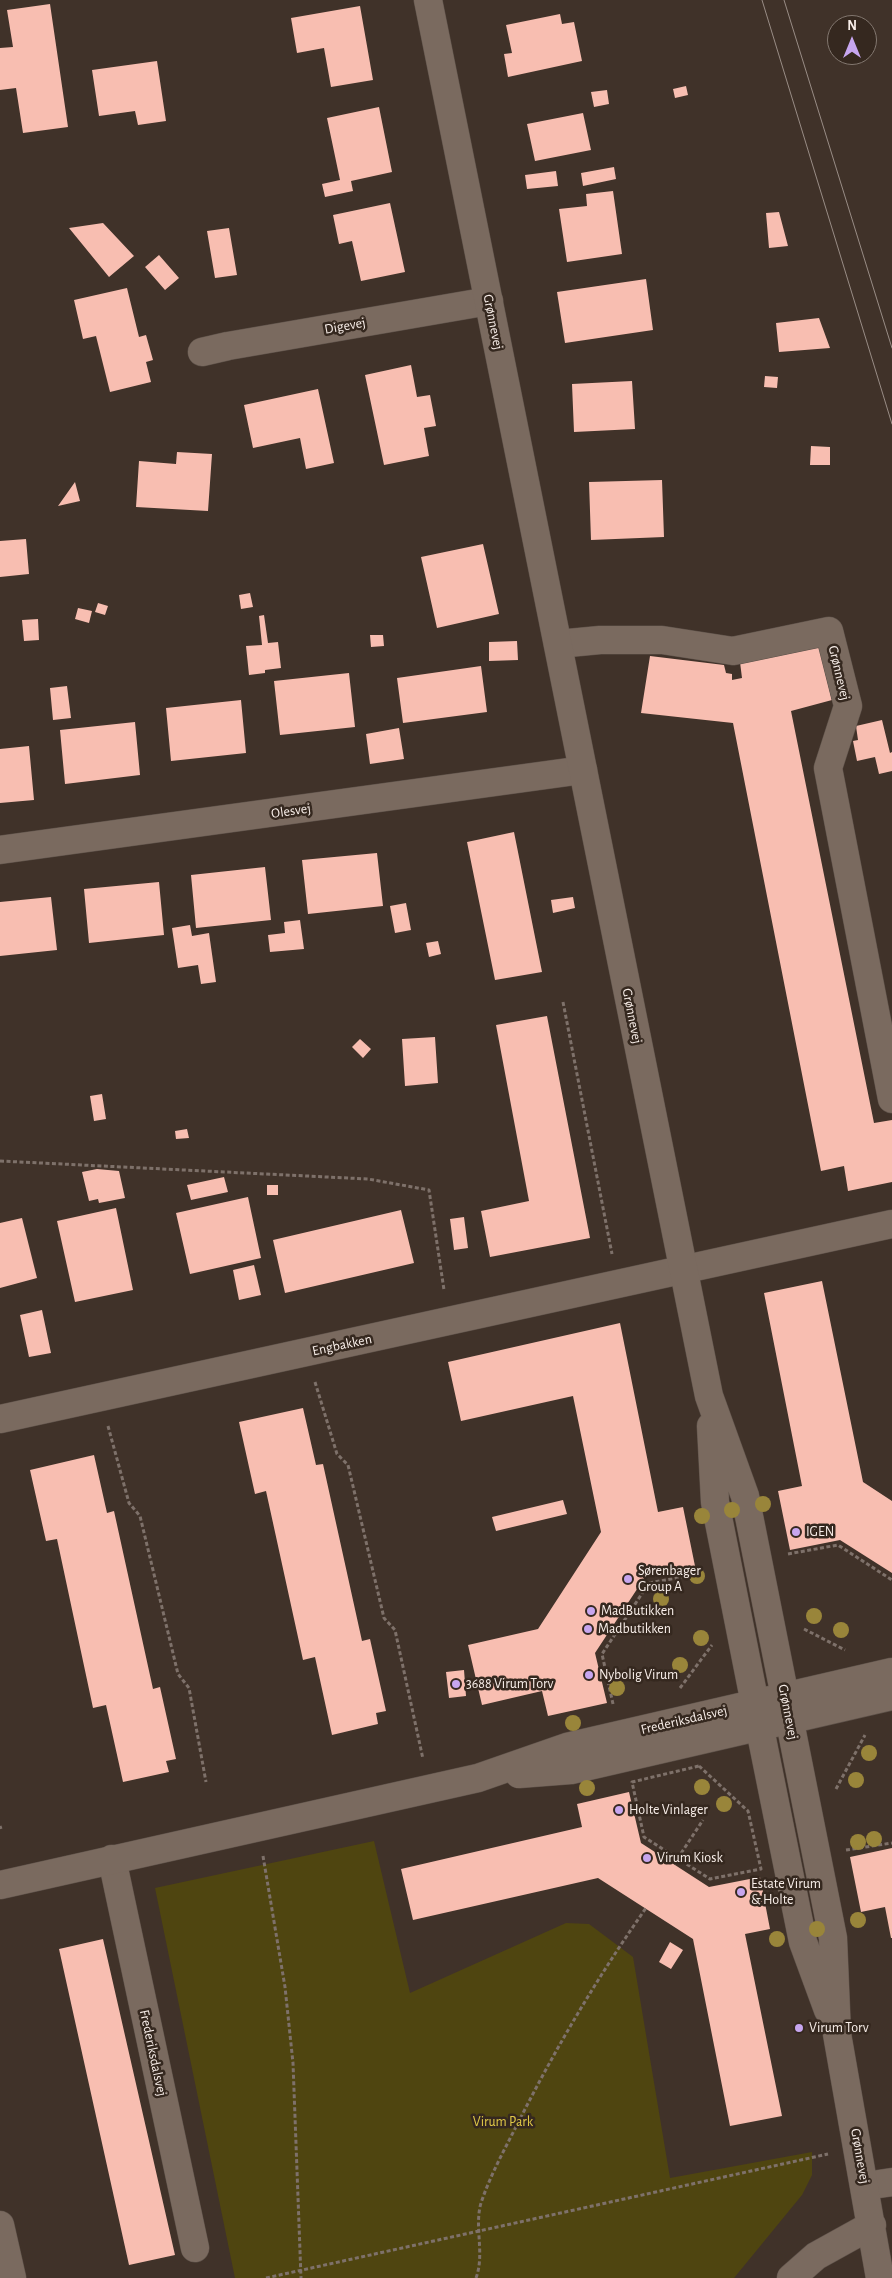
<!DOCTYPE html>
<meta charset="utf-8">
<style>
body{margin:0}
#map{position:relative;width:892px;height:2278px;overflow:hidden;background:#403229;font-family:"Alegreya Sans",sans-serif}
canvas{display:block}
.north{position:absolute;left:827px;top:15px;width:50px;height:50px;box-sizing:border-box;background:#35281f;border:1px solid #837870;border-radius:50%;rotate:0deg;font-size:14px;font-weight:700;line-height:20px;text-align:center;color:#f9efea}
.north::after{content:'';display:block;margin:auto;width:18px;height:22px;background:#c7a6ef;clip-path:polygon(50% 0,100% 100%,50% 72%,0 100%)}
</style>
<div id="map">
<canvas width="892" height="2278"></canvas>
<div class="north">N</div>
</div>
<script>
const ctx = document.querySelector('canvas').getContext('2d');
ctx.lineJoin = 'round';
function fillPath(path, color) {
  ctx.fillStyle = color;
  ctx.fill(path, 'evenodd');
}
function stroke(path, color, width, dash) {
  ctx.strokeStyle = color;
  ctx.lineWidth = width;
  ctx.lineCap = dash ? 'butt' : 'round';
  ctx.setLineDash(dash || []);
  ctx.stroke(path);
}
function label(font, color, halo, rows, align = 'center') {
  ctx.font = font + ' "Alegreya Sans",sans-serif';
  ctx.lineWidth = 5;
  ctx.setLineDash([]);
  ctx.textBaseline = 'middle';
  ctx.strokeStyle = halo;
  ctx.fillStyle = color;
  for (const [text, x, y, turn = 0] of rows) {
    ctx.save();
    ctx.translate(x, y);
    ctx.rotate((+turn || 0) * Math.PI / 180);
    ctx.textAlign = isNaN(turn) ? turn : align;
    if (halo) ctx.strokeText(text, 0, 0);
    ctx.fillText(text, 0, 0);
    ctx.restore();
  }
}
fillPath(new Path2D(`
 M374,1841L410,1993L566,1923L589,1924L633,1957L670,2178L812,2152V2175L802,2195L734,2278H235L155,1888Z`), '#4f4510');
fillPath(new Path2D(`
 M50,4L68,127L23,133L16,88L0,90V48L13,47L7,10Z
 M360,6L373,80L331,87L324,48L297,53L291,18Z
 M560,14L562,24L574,22L582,61L508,77L504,54L512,53L506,25Z
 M157,61L166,121L138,125L135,111L99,116L92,70Z
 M686,86L688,95L675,98L673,89Z
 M607,90L609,104L594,107L591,92Z
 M379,107L392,172L351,181L353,191L325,197L322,184L340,180L327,118Z
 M583,113L591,150L535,161L527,124Z
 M614,167L616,179L583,186L581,173Z
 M556,171L558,186L527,189L525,175Z
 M613,191L622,254L567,262L559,209L587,206L586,194Z
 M390,203L405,272L361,281L352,241L339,244L333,215Z
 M779,212L788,246L769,248L766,213Z
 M103,223L134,256L109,277L69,228Z
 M229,228L237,275L215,278L207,231Z
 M159,255L179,278L165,290L145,267Z
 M646,279L653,330L565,343L557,292Z
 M127,288L139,337L146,335L153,360L146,362L151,382L110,392L96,336L83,339L74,300Z
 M819,318L830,348L779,352L776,323Z
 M411,365L417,397L430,395L436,426L424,428L429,456L384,465L365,375Z
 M765,376L778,377L777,388L764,387Z
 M632,381L635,429L574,432L572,384Z
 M318,389L334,463L306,469L300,438L253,448L244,405Z
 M811,446L830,447V465H810Z
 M177,452L212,454L208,511L136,507L139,461L176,464Z
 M662,480L664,537L591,540L589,482Z
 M75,482L80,501L58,506Z
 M26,539L29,574L0,577V541Z
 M483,544L499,614L437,628L421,557Z
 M250,593L253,607L241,609L239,595Z
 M98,603L108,606L105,615L95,612Z
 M78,608L92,611L89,623L75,619Z
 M264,615L268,643L278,642L281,668L265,670V673L249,675L246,646L262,645L259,616Z
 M38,619L39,640L24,641L22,620Z
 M370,635H383L384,646L371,647Z
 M517,641L518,660L489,661V642Z
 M818,643L832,700L791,711L874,1123L892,1120V1182L848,1191L844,1166L821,1171L733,723L641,713L650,656L724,665L726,673L732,674V680L742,678L740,662Z
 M481,666L487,712L403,723L397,678Z
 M349,673L355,727L280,735L274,681Z
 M67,686L71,718L53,720L50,688Z
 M241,700L246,753L171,761L166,708Z
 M882,720L890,753L892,752V771L879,774L875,757L857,761L853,741L858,740L856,726Z
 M135,722L140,775L65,784L60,730Z
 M399,728L404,759L370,764L366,734Z
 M29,746L34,800L0,803V749Z
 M514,832L542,972L495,980L467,842Z
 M377,853L383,906L308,914L302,860Z
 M265,867L271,920L196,928L191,875Z
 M159,882L164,935L89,943L84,889Z
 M51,897L57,950L0,956V902Z
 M573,897L575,908L553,913L551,900Z
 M406,903L411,930L395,933L390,906Z
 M300,920L304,949L270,952L268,935L285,933L284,922Z
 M190,925L192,936L209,933L216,982L201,984L198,965L178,968L172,928Z
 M438,941L441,954L429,957L426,943Z
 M547,1016L590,1238L490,1257L481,1211L529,1201L496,1025Z
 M435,1037L438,1083L405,1086L402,1039Z
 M360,1039L371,1049L363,1058L352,1047Z
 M102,1094L106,1119L94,1121L90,1096Z
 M187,1129L189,1138L176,1139L175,1131Z
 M97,1169L119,1171L125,1198L99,1203L98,1199L89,1201L82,1172Z
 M224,1177L228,1192L191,1200L187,1185Z
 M267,1185H278V1195H267Z
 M248,1197L261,1258L190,1274L176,1213Z
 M116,1208L133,1290L75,1302L57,1221Z
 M401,1210L414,1263L285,1293L273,1240Z
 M464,1217L468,1248L454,1250L450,1219Z
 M22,1218L37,1278L0,1288V1223Z
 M254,1265L261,1295L239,1300L233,1270Z
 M822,1281L863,1482L892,1501V1573L840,1540L790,1550L778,1491L802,1486L764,1293Z
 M42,1310L51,1353L29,1357L20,1315Z
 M620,1323L658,1512L683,1507L695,1566L645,1577L595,1653L607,1703L548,1716L542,1691L482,1705L468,1645L538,1629L601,1532L573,1396L461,1421L448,1362Z
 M303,1408L316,1465L323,1464L362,1641L370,1639L386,1711L376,1713L378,1724L332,1735L315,1657L303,1660L266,1491L255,1494L239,1422Z
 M94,1455L107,1513L114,1511L153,1689L160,1687L176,1759L166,1761L169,1772L123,1782L106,1705L93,1708L57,1539L46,1541L30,1470Z
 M563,1500L567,1514L496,1531L492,1517Z
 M464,1670L466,1696L449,1698L446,1672Z
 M629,1792L641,1843L709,1887L760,1877L770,1929L745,1934L782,2116L730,2126L693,1939L598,1878L413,1920L401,1869L582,1827L577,1804Z
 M892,1848V1938H891L885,1907L861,1912L850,1857Z
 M103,1939L175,2255L129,2265L59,1949Z
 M670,1942L683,1950L671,1969L659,1962Z`), '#f8beb1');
const minor = new Path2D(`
 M202,352L228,346L489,301
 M558,644L600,640H662L733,651L829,631L848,706L828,768L892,1099
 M0,850L583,770
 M0,1419L892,1224
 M112,1859L195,2248
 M865,2186L892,2182
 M0,2225L12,2278`);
const tertiary = new Path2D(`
 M428,0L709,1396L745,1496L833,1938L837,2034L880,2278
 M711,1426L715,1502L755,1704L803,1942L828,2010
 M519,1774L571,1770L892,1696
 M0,1885L478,1778L567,1747L892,1672
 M791,2278L816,2256L872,2225`);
stroke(minor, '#5d5149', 29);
stroke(tertiary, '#5d5149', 29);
stroke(new Path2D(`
 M563,1002L612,1254
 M0,1161L368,1179L429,1190L444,1290
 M315,1382L337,1454L348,1465L384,1618L395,1630L423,1759
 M108,1426L129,1503L140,1516L178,1674L189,1688L206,1782
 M788,1554L838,1545L892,1580
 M804,1629L845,1650
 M680,1688L712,1645
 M613,1704L602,1654L649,1583L698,1574
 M699,1766L748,1811L761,1869L710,1879L644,1837L632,1782Z
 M836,1789L865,1735
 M0,1826L1,1829
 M846,1850L892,1843
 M263,1856L285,1987L293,2063L301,2278
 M674,1864L703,1820
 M266,2278L828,2154
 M476,2278C485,2254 474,2227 481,2203C491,2173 507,2145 521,2117C558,2044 599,1975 646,1908`), '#7e716a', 3, [4, 2.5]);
stroke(minor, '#7a6a5f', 28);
stroke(tertiary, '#7a6a5f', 28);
stroke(new Path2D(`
 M762,0L892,424
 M784,0L892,348`), '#998d86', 1);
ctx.fillStyle = '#99853a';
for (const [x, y] of [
 [763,1504],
 [732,1510],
 [702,1516],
 [697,1576],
 [661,1599],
 [814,1616],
 [841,1630],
 [701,1638],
 [680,1665],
 [617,1688],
 [573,1723],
 [869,1753],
 [856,1780],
 [702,1787],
 [587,1788],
 [724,1804],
 [874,1839],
 [858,1842],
 [858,1920],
 [817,1929],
 [777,1939]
]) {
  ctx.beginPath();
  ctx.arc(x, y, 8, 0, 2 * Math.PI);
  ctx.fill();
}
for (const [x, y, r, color] of [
 [796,1532,5,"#c7a6ef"],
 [628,1579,5,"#c7a6ef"],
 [591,1611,5,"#c7a6ef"],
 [588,1629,5,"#c7a6ef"],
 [589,1675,5,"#c7a6ef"],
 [456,1684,5,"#c7a6ef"],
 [619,1810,5,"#c7a6ef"],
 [647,1858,5,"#c7a6ef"],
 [741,1892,5,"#c7a6ef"],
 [799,2028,5,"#c7a6ef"]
]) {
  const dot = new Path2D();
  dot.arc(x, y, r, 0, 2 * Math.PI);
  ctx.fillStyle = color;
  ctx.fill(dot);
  stroke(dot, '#35281f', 2);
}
label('14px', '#f9efea', '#35281f', [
 ["Grønnevej",493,322,79],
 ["Digevej",345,326,-10],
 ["Grønnevej",839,673,77],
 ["Olesvej",291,811,-8],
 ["Grønnevej",632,1016,79],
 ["Engbakken",342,1345,-12],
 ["Grønnevej",788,1712,79],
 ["Frederiksdalsvej",684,1720,-13],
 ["Frederiksdalsvej",153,2053,78],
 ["Grønnevej",860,2156,80]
]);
label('14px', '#f9efea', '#35281f', [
 ["IGEN",806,1532],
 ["Sørenbager",638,1571],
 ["Group A",638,1587],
 ["MadButikken",601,1611],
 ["Madbutikken",598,1629],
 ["Nybolig Virum",599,1675],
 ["3688 Virum Torv",466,1684],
 ["Holte Vinlager",629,1810],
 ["Virum Kiosk",657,1858],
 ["Estate Virum",751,1884],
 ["& Holte",751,1900],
 ["Virum Torv",809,2028]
], 'left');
label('14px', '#e1c947', '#35281f', [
 ["Virum Park",503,2122]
]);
</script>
